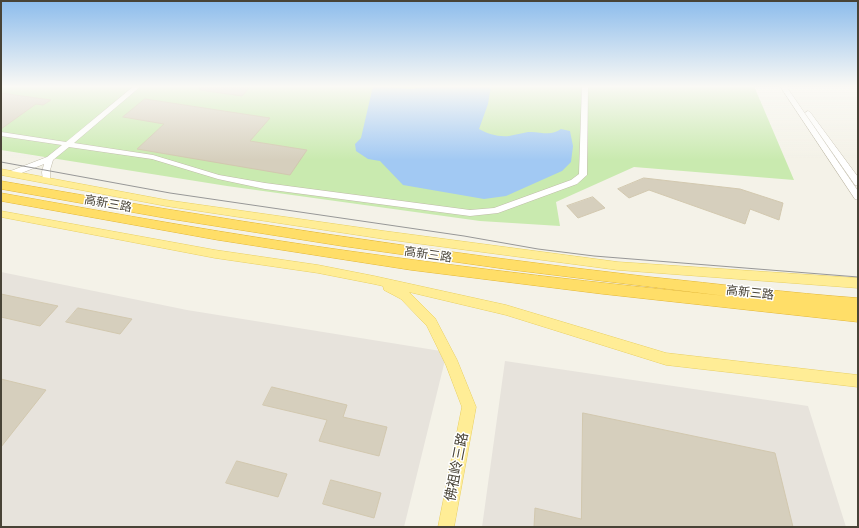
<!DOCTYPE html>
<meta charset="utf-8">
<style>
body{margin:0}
#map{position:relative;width:859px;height:528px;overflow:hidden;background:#f4f2e8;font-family:"PT Sans Narrow",sans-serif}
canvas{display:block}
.frame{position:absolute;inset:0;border:2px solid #484336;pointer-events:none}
</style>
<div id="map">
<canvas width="859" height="528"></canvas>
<div class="frame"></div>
</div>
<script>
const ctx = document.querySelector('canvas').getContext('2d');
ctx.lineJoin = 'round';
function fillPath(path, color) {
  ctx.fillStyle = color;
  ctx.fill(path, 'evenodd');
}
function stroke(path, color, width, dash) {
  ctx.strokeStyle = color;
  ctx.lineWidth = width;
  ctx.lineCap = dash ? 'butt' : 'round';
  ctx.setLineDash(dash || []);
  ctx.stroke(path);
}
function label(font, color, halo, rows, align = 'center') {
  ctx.font = font + ' "PT Sans Narrow","Noto Sans SC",sans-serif';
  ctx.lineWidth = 3;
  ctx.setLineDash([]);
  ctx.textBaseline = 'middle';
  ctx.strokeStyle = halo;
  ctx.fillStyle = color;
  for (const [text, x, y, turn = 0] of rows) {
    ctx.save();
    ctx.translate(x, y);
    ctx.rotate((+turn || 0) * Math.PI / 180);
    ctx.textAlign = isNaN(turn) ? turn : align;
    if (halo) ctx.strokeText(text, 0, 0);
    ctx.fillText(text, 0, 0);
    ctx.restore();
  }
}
fillPath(new Path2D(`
 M1,272L187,310L447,352L404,527H1Z
 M505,361L808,406L846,527H482Z`), '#e7e3dc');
fillPath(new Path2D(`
 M1,86H754L794,180L634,167L556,202L560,226L480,221L227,186L1,150Z`), '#c9eaaf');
fillPath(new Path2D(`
 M373,86L411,89L433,86H491L488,104L479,129C488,134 498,137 509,136C515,135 522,133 528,132C541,131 550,137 561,129L570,131L573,146L571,162L562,171L506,196L484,199L403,185L380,161L368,159L356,151L355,144L361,138Z`), '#a2c9f3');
const building = new Path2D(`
 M200,86H251L242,96L200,90Z
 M1,93L51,100L43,105L36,104L1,129Z
 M145,99L270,118L250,141L307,150L290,175L137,149L164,124L123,117Z
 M644,178L740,189L783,203L779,220L750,209L745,224L649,190L629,198L618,189Z
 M593,197L605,208L578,218L567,206Z
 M1,294L58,306L40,326L1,317Z
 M78,308L132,319L120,334L66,322Z
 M1,379L46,390L1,447Z
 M272,387L347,405L343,417L387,427L379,456L319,441L327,420L263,405Z
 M583,413L775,453L793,527H534L535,508L581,519Z
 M237,461L287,474L278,497L226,483Z
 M331,480L381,493L374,518L323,504Z`);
fillPath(building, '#d6cfbd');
stroke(building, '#d2c8af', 1);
const minor = new Path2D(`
 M134,86H141L74,143L153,155L219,175L265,183L470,210L494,208L571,180L579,174L582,86H588L587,175L577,184L498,213L470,216L265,189L218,179L152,159L69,147L53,160L50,170V183H47L43,181L42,172L44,164L14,176H8V172L47,157L62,145L1,136V132L66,142Z
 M780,86H786L858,191V200L855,199Z
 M808,111L810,112L858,177V186L855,185L805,113Z`);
const major = new Path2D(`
 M1,169L166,200L384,231L618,262L858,278V288L618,270L384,239L166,206L1,175Z
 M1,211L215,250L318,265L374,276L506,305L666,353L858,375V387L666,365L506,315L409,292L435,318L457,360L476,407L454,527H438L462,407L446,365L427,326L401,299L384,290L383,286L374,284L318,273L215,258L1,217Z`);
const highway = new Path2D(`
 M1,181C217,219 433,252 650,277C720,284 789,293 858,298V310L846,309L858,310V322L603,294L411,270L218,240L1,201V193C117,214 233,235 349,251C475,269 600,283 726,296L513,270L342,246L171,219L1,189Z`);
stroke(minor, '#c0bbaa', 1);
stroke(major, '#e8cf62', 1);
stroke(highway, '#e3b633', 1);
fillPath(minor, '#fff');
fillPath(major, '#ffed96');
fillPath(highway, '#ffde68');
stroke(new Path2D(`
 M1,162L170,193L464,236L538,249L594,256L858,277`), '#979797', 1);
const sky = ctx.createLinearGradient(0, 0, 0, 160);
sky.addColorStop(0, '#8cbcec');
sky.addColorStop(0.54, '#faf9f5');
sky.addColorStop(1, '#faf9f500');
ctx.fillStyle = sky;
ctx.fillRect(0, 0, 859, 160);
label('12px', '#484336', '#fff', [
 ["高新三路",108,204,10],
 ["高新三路",428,255,8],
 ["高新三路",750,293,6]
]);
label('14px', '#484336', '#fff', [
 ["佛祖岭三路",457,467,-79]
]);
</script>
